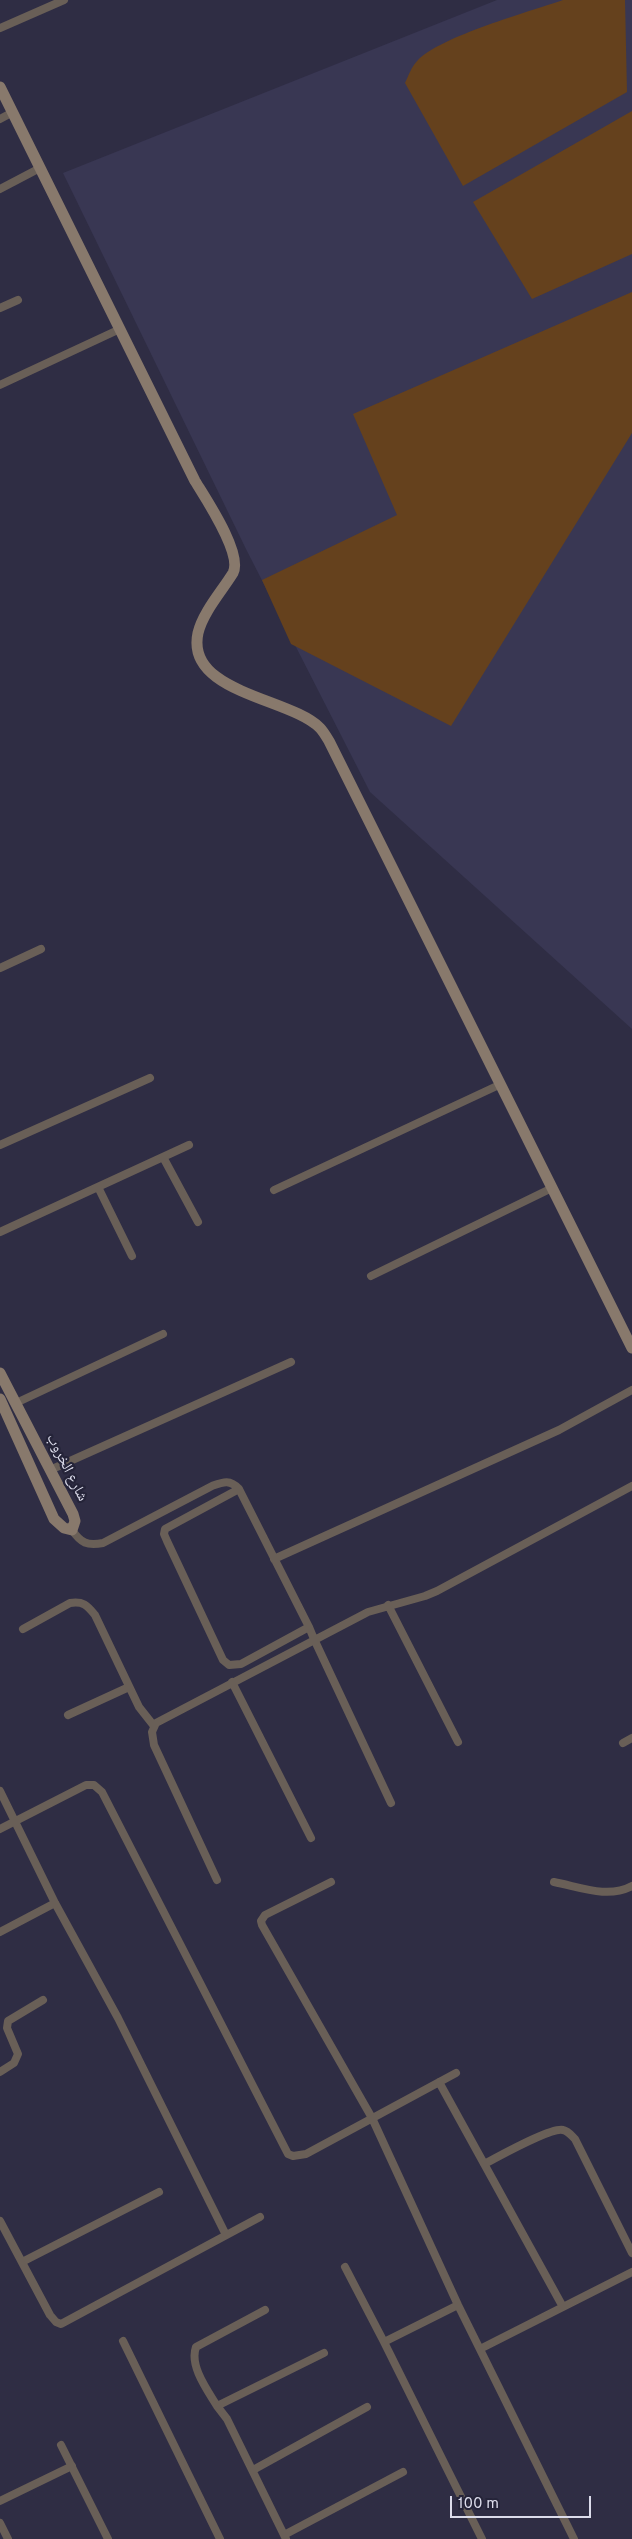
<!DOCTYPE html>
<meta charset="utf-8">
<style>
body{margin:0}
#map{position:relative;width:632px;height:2539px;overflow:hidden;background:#2f2d44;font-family:Overpass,sans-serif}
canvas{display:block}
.scale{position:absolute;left:450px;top:2496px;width:141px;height:22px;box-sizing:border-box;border:2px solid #dcdceb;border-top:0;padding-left:6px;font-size:15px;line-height:18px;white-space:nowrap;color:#dcdceb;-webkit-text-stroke:4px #252439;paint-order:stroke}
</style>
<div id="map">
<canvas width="632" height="2539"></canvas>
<div class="scale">100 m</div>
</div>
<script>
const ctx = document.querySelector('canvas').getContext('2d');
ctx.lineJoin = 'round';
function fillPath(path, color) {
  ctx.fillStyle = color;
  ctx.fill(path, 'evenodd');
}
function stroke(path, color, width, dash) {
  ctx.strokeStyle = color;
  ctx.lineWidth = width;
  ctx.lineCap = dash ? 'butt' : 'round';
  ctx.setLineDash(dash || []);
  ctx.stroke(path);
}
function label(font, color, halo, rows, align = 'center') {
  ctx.font = font + ' Overpass,"Noto Naskh Arabic",sans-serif';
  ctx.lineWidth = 4.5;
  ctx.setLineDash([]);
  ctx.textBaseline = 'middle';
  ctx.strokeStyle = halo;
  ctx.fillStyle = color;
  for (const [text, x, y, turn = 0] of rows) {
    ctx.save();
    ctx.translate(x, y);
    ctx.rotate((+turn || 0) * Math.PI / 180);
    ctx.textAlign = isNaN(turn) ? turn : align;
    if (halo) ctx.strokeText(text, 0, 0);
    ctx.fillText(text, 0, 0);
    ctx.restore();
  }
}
fillPath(new Path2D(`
 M497,0H632V1029L370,792L246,549L63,173Z`), '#393753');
fillPath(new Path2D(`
 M563,0H625L627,92L463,186L405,83C409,75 411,67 418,60C442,36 528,12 563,0Z
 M632,111V254L532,299L473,202Z
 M632,292V433L451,726L291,644L262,580L397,515L353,414Z`), '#65411d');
stroke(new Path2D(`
 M0,28L64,0
 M0,119L13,112
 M0,189L40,168
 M0,308L18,300
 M0,385L120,329
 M0,968L41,949
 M0,1145L150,1078
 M163,1157L198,1222
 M98,1187L132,1256
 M274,1190L499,1085
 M0,1232L189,1145
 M371,1276L552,1188
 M16,1403L163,1334
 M50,1470L291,1362
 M72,1530C81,1543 87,1546 103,1543L212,1486C223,1482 230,1479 239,1489
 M274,1559L559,1430L632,1390
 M388,1605L458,1742
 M309,1627L241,1664L229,1665L223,1660L167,1541L164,1534L165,1529L239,1489L309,1627L314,1639L391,1803
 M23,1629L70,1603C83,1601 87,1605 95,1615L139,1707L154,1726
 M232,1682L311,1838
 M68,1715L129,1687
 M623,1743L632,1738
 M0,1791L55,1903L118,2018L226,2235
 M0,1829L86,1785H94L102,1792L288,2154L293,2156L306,2154L456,2073
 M217,1880L154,1745L152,1732L156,1723L368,1612L425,1596L437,1591L632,1486
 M331,1882L265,1915L261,1921L262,1925L372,2118L458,2305L574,2539
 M554,1882C580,1887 608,1899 632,1886
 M0,1932L55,1903
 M0,2072L14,2063L18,2054L7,2028L8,2021L43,2000
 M439,2082L563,2307
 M484,2164C498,2157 551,2127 563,2130C568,2131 571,2135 575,2139L632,2253
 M0,2221L50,2315L56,2322L61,2324L260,2217
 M22,2262L159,2192
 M345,2267L384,2342L458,2305
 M123,2341L220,2539
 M384,2342L482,2539
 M480,2349L632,2272
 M217,2406C208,2391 189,2366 196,2347L265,2310
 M61,2445L108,2539
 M253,2470L367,2407
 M0,2501L72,2466
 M0,2523L8,2539
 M284,2535L403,2472
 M286,2539L227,2419L217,2406L324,2353`), '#695f57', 8);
stroke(new Path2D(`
 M0,87L195,481C206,499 243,554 233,573C222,591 203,612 198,633C185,693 291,698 320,728C323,731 326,736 329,741L632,1348
 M0,1373L73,1514L75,1521L72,1530L64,1528L54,1519L0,1399`), '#88796c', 11);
label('15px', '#dcdceb', '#252439', [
 ["شارع الخروب",66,1468,63]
]);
</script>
